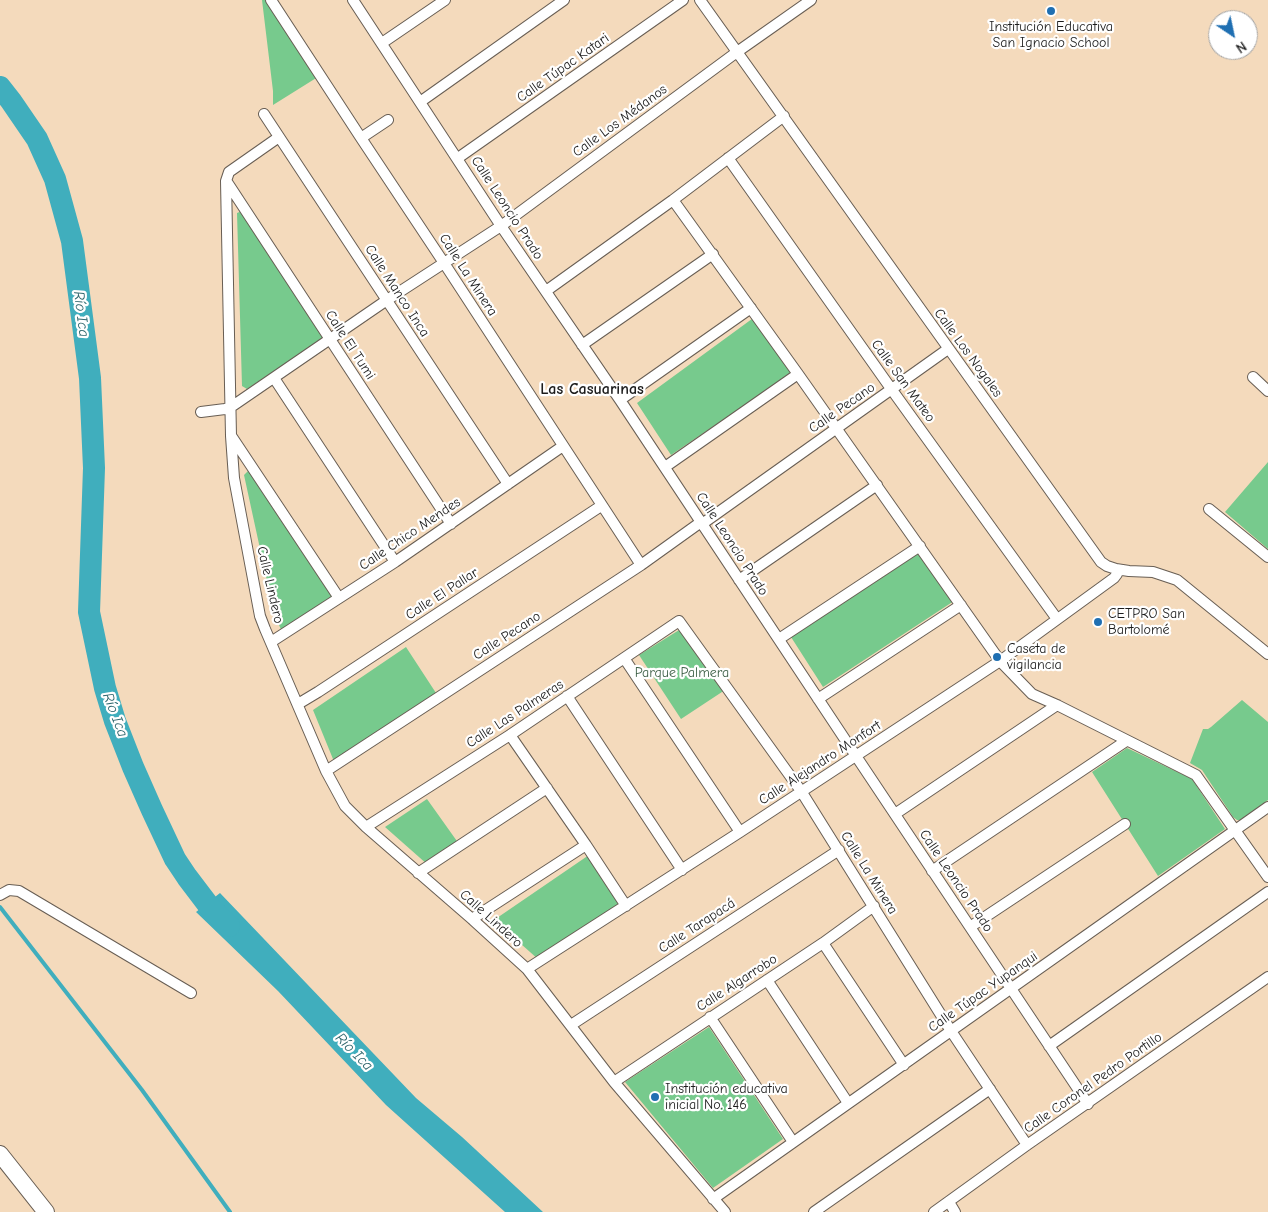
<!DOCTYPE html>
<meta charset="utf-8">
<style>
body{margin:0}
#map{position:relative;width:1268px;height:1212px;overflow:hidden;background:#f4dabc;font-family:"Comic Neue",sans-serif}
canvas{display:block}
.north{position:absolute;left:1208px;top:10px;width:50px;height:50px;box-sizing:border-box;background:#fff;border:1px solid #a4a4a4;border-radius:50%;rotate:146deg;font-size:14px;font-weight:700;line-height:20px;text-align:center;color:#1c1c1c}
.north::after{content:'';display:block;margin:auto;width:18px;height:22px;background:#1f6fb2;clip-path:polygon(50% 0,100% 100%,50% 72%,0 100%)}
</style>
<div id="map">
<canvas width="1268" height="1212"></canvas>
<div class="north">N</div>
</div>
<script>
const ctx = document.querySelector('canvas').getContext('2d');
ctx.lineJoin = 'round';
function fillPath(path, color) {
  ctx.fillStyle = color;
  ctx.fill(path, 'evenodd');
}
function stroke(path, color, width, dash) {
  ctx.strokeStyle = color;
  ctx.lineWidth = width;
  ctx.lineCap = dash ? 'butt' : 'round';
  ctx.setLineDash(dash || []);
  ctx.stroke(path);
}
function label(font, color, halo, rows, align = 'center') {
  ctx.font = font + ' "Comic Neue",sans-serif';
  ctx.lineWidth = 4.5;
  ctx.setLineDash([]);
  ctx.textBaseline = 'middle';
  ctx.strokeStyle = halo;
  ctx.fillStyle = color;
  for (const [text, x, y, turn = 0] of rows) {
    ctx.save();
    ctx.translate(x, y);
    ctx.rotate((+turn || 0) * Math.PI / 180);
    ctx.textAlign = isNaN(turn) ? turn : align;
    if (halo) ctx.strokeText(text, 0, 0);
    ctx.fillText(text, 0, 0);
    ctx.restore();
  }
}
fillPath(new Path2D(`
 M262,0H273L321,75L273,105V91Z
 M242,211L327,336L247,389L242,386L237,213Z
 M756,316L795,371L671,455L637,403Z
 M1268,462V549L1225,512Z
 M248,471H253L335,596L282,632L274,613L244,475Z
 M922,551L957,599L823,687L791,637Z
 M684,627L725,690L681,719L639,655Z
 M406,647L436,693L338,759H333L313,710Z
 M1242,700L1268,722V800L1240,820H1237L1233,817L1202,770L1190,763L1203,729H1208L1211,727Z
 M1127,748L1192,779L1225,829L1158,876L1092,772Z
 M427,799L459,844L428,865L385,827Z
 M589,855L621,904L539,960L494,920Z
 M709,1027L783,1139L713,1188L625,1082Z`), '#77ca8d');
fillPath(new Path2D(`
 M220,893L416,1098L462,1137L543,1212H505L386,1105L278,991L196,912Z`), '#40aebd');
stroke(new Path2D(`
 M0,907L142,1090L230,1212`), '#40aebd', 4);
stroke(new Path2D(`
 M0,87L11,101L37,139L55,179L72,241L90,378L94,468L89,612L105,688L115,721L133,767L152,810L175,859L187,877L209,906L229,926`), '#40aebd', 22);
const minor = new Path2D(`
 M271,0L361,138L444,263L641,565
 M353,0L501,226L620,400L856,756L1088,1104
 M700,0L1101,562L1107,566L1116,569L1129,571L1153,572L1177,580L1268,654
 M382,43L445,0
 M420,102L564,0
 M264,114L508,484
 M279,137L229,172L226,181L231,436L234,478L260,616L265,629L326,771L345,806L366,827L472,919L527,969L614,1082L725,1212
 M361,138L388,120
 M458,158L683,0
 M728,158L892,390L1057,619
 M227,182L451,524
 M673,200L798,374L1000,661L1032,694L1057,705L1196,775L1268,877
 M546,291L673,200L784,116
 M582,345L713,254
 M1253,377L1268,391
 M274,378L395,562
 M620,400L751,308
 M201,412L225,409L231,407L387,300L501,226L737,52L811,0
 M232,437L339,598
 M665,467L798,374
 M1209,509L1268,557
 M702,524L948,349
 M739,580L877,485
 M779,639L920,546
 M271,642L395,562L563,446
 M624,658L740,832
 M567,696L682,870
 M818,699L961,605
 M298,704L318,692L601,506
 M510,735L586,845L626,906
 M326,771L641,565L701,522
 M895,814L1057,705
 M366,827L510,735L679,621L801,791L951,1031L1027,1145
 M932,871L1126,741
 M418,873L547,788
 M0,895L9,890L19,891L191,993
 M472,919L586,845
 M970,927L1125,824
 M823,943L904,1065
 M527,969L740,832L1000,661L1114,578L1117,574L1116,569
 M767,980L848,1103
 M710,1017L793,1142
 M571,1025L839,850
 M1049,1046L1268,892
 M614,1082L823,943L874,906
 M713,1199L1268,807
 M949,1202L955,1212
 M814,1212L990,1089
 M934,1212L1027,1145L1268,977`);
const trunk = new Path2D(`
 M0,1154L46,1212`);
stroke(minor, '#685e54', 12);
stroke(trunk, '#685e54', 18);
stroke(minor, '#fff', 10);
stroke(trunk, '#fff', 16);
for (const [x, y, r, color] of [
 [1051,11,5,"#1f6fb2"],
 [1098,622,5,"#1f6fb2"],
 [997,657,5,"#1f6fb2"],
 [655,1097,5,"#1f6fb2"]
]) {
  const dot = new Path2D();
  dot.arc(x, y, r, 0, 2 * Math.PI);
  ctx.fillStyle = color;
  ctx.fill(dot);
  stroke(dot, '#fff', 2);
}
label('14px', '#1c1c1c', '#fff', [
 ["Institución Educativa",1051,27,"center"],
 ["San Ignacio School",1051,43,"center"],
 ["CETPRO San",1108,614],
 ["Bartolomé",1108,630],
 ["Caseta de",1007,649],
 ["vigilancia",1007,665],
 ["Institución educativa",665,1089],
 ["inicial No. 146",665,1105]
], 'left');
label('14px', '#1c1c1c', '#fff', [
 ["Calle Túpac Katari",563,68,-35],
 ["Calle Los Médanos",620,121,-36],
 ["Calle Leoncio Prado",507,208,57],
 ["Calle La Minera",468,275,57],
 ["Calle Manco Inca",397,291,57],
 ["Calle El Tumi",350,345,57],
 ["Calle Los Nogales",968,353,54],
 ["Calle San Mateo",903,381,54],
 ["Calle Pecano",842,408,-35],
 ["Calle Chico Mendes",410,534,-34],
 ["Calle Leoncio Prado",732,544,57],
 ["Calle Lindero",270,585,77],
 ["Calle El Pallar",442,594,-33],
 ["Calle Pecano",507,636,-33],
 ["Calle Las Palmeras",515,714,-33],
 ["Calle Alejandro Monfort",820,763,-33],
 ["Calle La Minera",869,873,58],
 ["Calle Leoncio Prado",956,881,56],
 ["Calle Lindero",491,919,42],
 ["Calle Tarapacá",697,926,-33],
 ["Calle Algarrobo",737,983,-33],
 ["Calle Túpac Yupanqui",983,992,-35],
 ["Calle Coronel Pedro Portillo",1093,1083,-35]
]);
label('14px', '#406249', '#fff', [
 ["Parque Palmera",682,673]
]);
label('italic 15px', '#2e656c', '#fff', [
 ["Río Ica",81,314,83],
 ["Río Ica",115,715,69],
 ["Río Ica",354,1052,45]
]);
label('bold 16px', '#1c1c1c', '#fff', [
 ["Las Casuarinas",592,389]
]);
</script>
